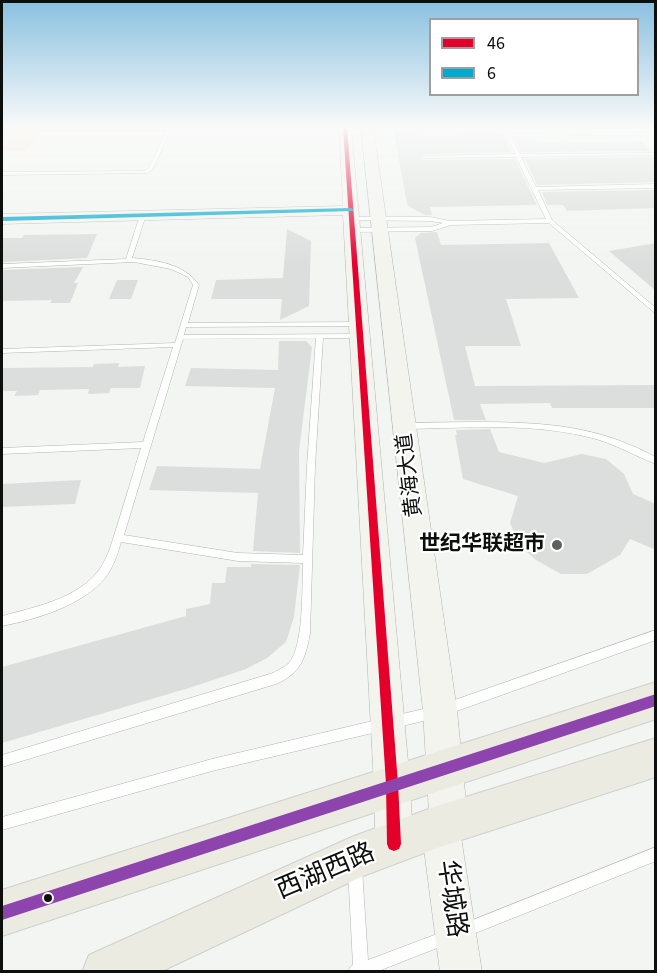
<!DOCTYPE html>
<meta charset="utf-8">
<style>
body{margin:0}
#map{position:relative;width:657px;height:973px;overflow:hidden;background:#f2f5f1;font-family:"Source Sans 3",sans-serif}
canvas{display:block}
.frame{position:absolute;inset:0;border:3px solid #0d0f0d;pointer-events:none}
.legend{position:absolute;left:429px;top:18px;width:210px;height:78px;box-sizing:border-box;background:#fff;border:2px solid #9e9f9e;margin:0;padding:8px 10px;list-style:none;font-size:18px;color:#0d0f0d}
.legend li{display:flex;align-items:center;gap:12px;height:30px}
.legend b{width:30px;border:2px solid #9e9f9e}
</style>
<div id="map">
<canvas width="657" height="973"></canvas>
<div class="frame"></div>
<ul class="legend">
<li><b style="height:8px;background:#e4002b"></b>46</li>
<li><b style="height:8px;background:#00a9ce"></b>6</li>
</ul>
</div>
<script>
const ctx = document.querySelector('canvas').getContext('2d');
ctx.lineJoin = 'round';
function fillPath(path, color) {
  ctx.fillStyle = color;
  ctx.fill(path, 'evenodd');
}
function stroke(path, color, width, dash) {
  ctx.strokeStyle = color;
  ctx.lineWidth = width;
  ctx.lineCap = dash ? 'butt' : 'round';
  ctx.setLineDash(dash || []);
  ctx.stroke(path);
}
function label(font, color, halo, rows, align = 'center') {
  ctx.font = font + ' "Source Sans 3","Noto Sans SC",sans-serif';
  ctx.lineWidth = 4.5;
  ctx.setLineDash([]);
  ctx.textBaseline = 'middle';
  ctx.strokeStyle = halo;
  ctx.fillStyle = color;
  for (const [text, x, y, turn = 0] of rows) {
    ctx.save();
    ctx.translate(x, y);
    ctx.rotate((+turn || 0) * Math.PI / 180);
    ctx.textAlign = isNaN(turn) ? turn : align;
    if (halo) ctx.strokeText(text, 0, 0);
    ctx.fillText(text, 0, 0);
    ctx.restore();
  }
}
fillPath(new Path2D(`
 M2,127H166L163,132L43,131L26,151H2Z`), '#f3e6ce');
fillPath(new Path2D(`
 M393,127H500L418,130L414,134L418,136L504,135L511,152L424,154L420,158L424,160L515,159L537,205L430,207L432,215H425L410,207L407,204Z
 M515,138H536V143L641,141L651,151L521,152Z
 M656,157V182L537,185L525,159Z
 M656,190V208L567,211L563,205H547L542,192Z
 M287,229L311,241L309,306L280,320L282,299H211L216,280L283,278Z
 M437,232L441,245L549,243L579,298L506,299L521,346H465L475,386L656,385V408H552L550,403L480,404L486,420H454L415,238L421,233Z
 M97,234L87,258L2,262V238H22L24,235Z
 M656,243V291L609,251Z
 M83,267L74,283H78L70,303H50L52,300L2,301V270Z
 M117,280H138L131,299H109Z
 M279,341H306L312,347L299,451L300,553L253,551L258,493L149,490L157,466L260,469L275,388L185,386L191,368L278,370Z
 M119,363L118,367L145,366L140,388H111L109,393L88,394L89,389L40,390L38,395L14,396L17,391H2V368L93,367L94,364Z
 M490,429L499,452L544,463L582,454L606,459L624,474L633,494L656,504V550L630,539L620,555L587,574H561L536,560L520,546L510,523L518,496L463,479L455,435H457L456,430Z
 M81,480L75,504L2,507V484Z
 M251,564L300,565L294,617L286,642L267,658L246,669L189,688L2,743V667L186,616V609L210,604L212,583H225L227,567H251Z`), '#dbdedc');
const lane = new Path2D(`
 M168,127H172L153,169L147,173L2,175V172L144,171L149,168Z
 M502,127H506L510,134L645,133L642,129L644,128L656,140V144L647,135L511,136L520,154L656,153V155L521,157L536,187L656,184V188L538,190L552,220L656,308V314L549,223L451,225L432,231L353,232L350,230L353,228L431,227L443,223L430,221L350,220L349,219L352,217H430L450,221L546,219L516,157L424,158L422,157L424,156L515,154L505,133L418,134L416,133L418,132L504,131Z
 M143,213L146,215L132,258C156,260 185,264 199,285L188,323L359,322L362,324L359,326L186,327L184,335L360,334L364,336L360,338H323L315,466L310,634C305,659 301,673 276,684L2,767V755L273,673C278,670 285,667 289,663C304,646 302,586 303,563L238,561L121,542C118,554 113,567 106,577C82,606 37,619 2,626V616C35,607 77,599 99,570C109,556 113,538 118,523C126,498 133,473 141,448L2,454V448L143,442L173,347L2,353V349L175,343L193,285L188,277L171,269L134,262L2,268V264L126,259L140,215ZM316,338L307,466L303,555L238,553L124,535L183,339Z
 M470,422C524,422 580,423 630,445C639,448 647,453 656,457V464C635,456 617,445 596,439C534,422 469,428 406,429L402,426L406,423Z
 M656,630V640L440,717L212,771L2,830V817L212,759L440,705Z
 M656,847V861L463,938L458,936L456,931L458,926Z
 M355,862L360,864L362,869L368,960L445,931L450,933L452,938L450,943L376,972H348L350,967L353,965L348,869L350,864Z`);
const secondary = new Path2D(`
 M339,127H351L410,784L413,844L408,858L394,863L380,858L375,844L374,784L343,215L2,224V214L343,206Z
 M361,127H373L457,711L468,823L461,837L482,972H440L421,826L429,812L423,711Z`);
const primary = new Path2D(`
 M656,682V719L2,936V890Z
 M656,738V777L440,847L363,876L160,972H82L89,955L354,836L440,805Z`);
stroke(lane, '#b2b4b1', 1);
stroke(secondary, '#b2b4b1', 1);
stroke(primary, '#cfd0cf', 2);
fillPath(lane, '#fdfefd');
fillPath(secondary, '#f4f4ef');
fillPath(primary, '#ebebe1');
fillPath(new Path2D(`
 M343,127H347L398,784L401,844L399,849L394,851L389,849L387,844L386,784Z`), '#e4002b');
fillPath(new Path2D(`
 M351,208L354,210L353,211L2,221V217Z`), '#00a9ce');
fillPath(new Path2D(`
 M656,694V706L2,920V906Z`), '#8e44ad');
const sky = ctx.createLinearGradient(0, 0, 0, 264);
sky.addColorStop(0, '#89c0e0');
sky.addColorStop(0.48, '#f9faf9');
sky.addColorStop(1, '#f9faf900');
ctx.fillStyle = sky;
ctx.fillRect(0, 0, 657, 264);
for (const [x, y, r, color] of [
 [557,545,6,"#5d605d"],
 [48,898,5,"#0d0f0d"]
]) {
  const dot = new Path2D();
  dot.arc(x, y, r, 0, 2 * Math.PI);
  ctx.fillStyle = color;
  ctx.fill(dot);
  stroke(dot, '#fff', 2);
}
label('21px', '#0d0f0d', '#fff', [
 ["黄海大道",411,475,-97]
]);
label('bold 21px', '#0d0f0d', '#fff', [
 ["世纪华联超市",545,545]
], 'right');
label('26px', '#0d0f0d', '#fff', [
 ["西湖西路",326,873,-23],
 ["华城路",450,899,82]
]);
</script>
